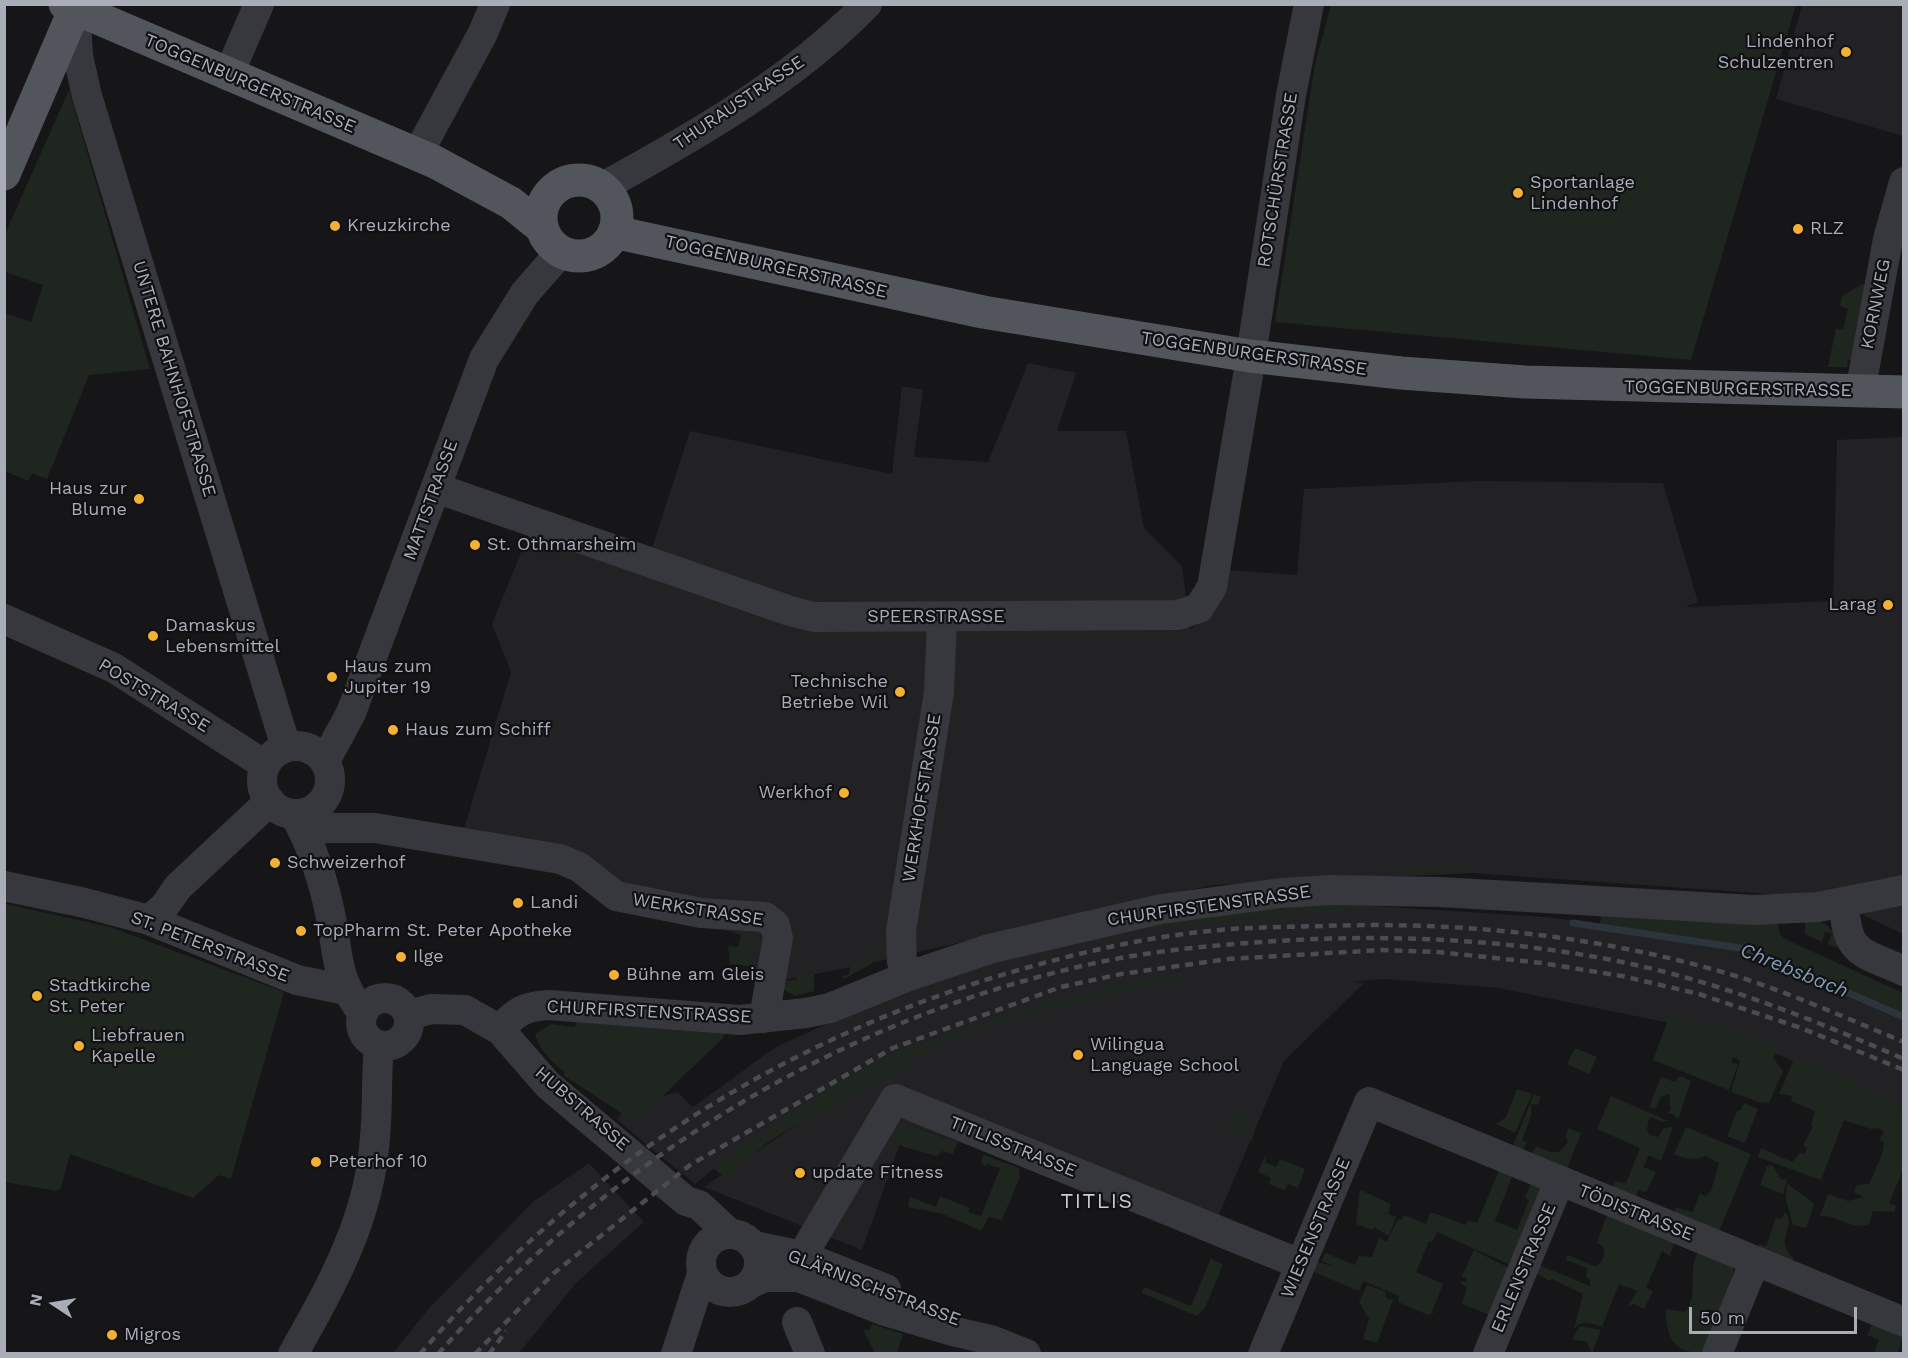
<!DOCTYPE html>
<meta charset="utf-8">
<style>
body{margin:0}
#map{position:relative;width:1908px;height:1358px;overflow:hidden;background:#161618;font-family:"Work Sans",sans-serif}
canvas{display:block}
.frame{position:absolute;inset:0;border:6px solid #a8adb8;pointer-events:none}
.north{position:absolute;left:24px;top:1274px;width:60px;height:60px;-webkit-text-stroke:4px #111113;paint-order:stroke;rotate:282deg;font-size:16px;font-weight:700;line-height:24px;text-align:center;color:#a8adb8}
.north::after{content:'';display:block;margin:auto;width:21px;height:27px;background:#a8adb8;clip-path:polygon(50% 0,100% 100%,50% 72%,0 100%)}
.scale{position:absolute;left:1689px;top:1307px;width:168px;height:27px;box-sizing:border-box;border:3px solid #a8adb8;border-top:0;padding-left:8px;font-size:18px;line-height:21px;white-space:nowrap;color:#a8adb8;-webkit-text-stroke:4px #111113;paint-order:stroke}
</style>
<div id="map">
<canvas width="1908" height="1358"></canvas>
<div class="frame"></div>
<div class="north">N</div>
<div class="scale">50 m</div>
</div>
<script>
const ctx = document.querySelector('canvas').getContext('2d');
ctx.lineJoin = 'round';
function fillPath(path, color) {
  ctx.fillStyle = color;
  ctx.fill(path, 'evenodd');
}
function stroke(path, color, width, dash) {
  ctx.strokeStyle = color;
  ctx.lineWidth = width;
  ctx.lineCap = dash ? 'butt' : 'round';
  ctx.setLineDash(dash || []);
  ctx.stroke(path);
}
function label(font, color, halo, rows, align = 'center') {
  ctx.font = font + ' "Work Sans",sans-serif';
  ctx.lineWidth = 4.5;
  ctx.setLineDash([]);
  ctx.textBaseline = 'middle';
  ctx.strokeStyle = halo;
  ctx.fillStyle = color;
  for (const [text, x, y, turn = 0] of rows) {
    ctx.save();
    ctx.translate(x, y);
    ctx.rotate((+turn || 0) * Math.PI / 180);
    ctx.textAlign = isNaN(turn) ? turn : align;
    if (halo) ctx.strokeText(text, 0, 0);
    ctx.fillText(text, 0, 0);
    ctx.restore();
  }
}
fillPath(new Path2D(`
 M1802,5H1903V136L1776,99Z
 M1028,363L1076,373L1057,431H1126L1144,528L1182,566L1190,630L1212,614L1228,570L1297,575L1304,489L1479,481L1663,483L1698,602L1685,607L1833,601L1837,440L1903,437V934L1827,898L1472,873L1212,885L857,966L758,985L741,935L460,842L511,672L492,624L534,521L648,560L690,431L892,474L902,386L923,390L914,457L988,462Z
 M1340,904L1546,917L1600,924L1732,953L1880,1006L1903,1017V1109L1782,1056L1689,1027L1499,988L1386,979L1350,982L1364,983L1284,1061L1213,1229L907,1124L862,1250L704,1187L796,1125L721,1163L695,1184L617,1120L625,1108L677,1092L693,1107L776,1047L875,1002L1035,949L1201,915Z
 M589,1163L644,1222L576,1283L519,1353H393L430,1307L534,1201Z`), '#222225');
fillPath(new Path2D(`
 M1331,5H1796L1691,360L1275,322L1315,64Z
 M69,90L150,369L89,375L47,479L32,473L28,481L5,471V313L31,322L43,285L5,272V234Z
 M1862,284L1873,287L1859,359L1848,360L1847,367H1828L1836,328L1843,330L1848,309L1840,306L1842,296Z
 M1470,865V869L1447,872L1347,871Z
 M1346,902L1347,911L1264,916V913L1259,914L1258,917L1171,927V924H1165V927L1149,929L1150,924L1278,906L1279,910L1284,909V905Z
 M5,904L110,927L284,992L231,1179L219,1175L193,1198L70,1154L61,1188L57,1191L5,1182Z
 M1601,915L1682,921L1778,923L1780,934L1785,939L1903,993V1017L1732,953L1600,924Z
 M1805,919C1826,920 1829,926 1840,943L1837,948L1828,944L1832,933L1825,932L1822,942L1805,934Z
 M742,931L762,939L761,954L752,953L750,966L730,964L728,946L738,947Z
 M881,942L873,963L844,979L842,976L848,975L852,963L873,953Z
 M1188,971L1189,975L1169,982L1020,1016L963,1034L915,1058L888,1084L880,1081L811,1122L795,1125L767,1143L740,1165L730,1182L712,1167L841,1080L886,1055L1047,1001Z
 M808,972L814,973V991L795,996L777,986L783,981L796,980L798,974L807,975Z
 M1670,1015L1715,1028L1717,1023L1779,1047L1773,1058L1783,1071L1769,1103L1759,1102L1731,1092L1740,1061L1733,1057L1731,1062L1738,1064L1729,1090L1653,1060Z
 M576,1022L724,1034L723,1038L639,1119L626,1116L563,1075L565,1072C552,1063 539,1049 535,1034L551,1024L575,1027Z
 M1575,1048L1597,1057L1589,1074L1567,1064Z
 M1795,1057L1853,1079L1857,1085L1903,1106V1170L1889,1203L1896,1206L1894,1212L1873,1211L1869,1224C1851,1231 1837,1214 1820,1216L1828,1194L1848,1201L1863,1197L1854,1192L1857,1185L1869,1184L1882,1155L1884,1142L1879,1140L1884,1132L1879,1128L1871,1129L1844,1120L1821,1180L1758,1157L1761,1148L1792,1162L1800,1153L1804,1154L1807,1148L1803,1146L1813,1126L1811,1125L1815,1111L1791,1101L1792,1096L1779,1094Z
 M1679,1076L1691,1081L1678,1119L1673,1114L1666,1113L1671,1110L1669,1094L1661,1097L1655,1109L1649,1107L1661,1077L1675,1082Z
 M1517,1089L1532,1094L1515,1133L1496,1124L1506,1117Z
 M1534,1094L1541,1097L1538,1105L1531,1104V1116L1522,1140L1527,1142L1522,1152L1512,1148Z
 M1611,1096L1668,1121L1662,1122L1652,1117L1649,1119L1647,1129L1649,1135L1658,1137L1664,1128L1673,1127L1661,1161L1649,1155L1643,1167L1656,1172L1646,1192L1638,1190L1636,1199L1612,1189L1615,1181L1626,1183L1640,1148L1597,1129Z
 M1744,1103L1758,1109L1745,1143L1727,1136L1737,1111H1740Z
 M1245,1113L1248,1114L1244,1125L1255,1128L1252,1141L1225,1130L1234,1114L1244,1117Z
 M906,1124L958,1142L953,1154L942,1151L937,1156L904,1147L890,1138L897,1127Z
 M1686,1127L1751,1154L1718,1234L1673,1215L1676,1207L1693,1212L1700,1193L1705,1197L1711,1191L1719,1163L1705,1156C1695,1161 1684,1159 1674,1154Z
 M1568,1128L1581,1133L1566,1171L1530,1157L1536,1146L1550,1152H1559L1568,1142L1566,1136Z
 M1266,1154L1265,1162L1276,1167L1280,1159L1305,1169L1298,1188L1288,1184L1284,1190L1269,1184L1271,1178L1258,1172Z
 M984,1155L1019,1168L1020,1177L1002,1220L989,1217L981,1231L943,1214L908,1207L910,1197L936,1207L940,1196L970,1208L968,1212L981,1216L1000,1168L987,1164L985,1167L981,1161Z
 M1772,1165L1781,1180L1787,1179L1783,1194L1760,1185L1767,1166Z
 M1500,1168L1513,1174L1495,1221L1517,1230L1529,1200L1525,1198L1532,1181L1542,1190L1515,1267L1437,1232L1432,1242L1429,1241L1416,1272L1443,1284L1432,1312L1434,1313L1428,1315L1398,1302L1399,1296L1363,1281L1359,1291L1311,1271L1315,1261L1335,1267L1322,1261L1325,1253L1355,1265L1359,1256L1372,1257L1379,1238L1387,1242L1398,1219L1402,1220L1404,1215L1426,1224L1430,1213H1434L1463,1224L1466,1225L1468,1220L1477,1223Z
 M1787,1183C1795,1192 1809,1196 1814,1205L1806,1228L1793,1225L1786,1200Z
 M1360,1190L1391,1204L1388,1214L1396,1217L1389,1236L1374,1227L1372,1230L1356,1224Z
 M1608,1212L1675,1241L1670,1256L1662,1251L1646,1288L1653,1291L1644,1309L1634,1304L1628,1306L1637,1291L1619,1284L1602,1327C1592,1323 1581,1320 1574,1329L1583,1294L1552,1279L1549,1281L1532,1271L1534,1263L1590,1286V1280L1586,1277L1587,1268L1566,1260L1568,1255L1596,1267C1603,1259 1607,1255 1602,1245L1597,1243Z
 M1785,1212C1798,1229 1772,1238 1794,1259L1788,1262L1758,1249L1759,1244L1766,1246L1776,1218L1782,1219Z
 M1474,1250L1509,1268L1490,1315L1462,1304L1467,1287L1461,1284L1462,1281L1466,1282L1467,1279L1462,1276Z
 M1698,1251L1729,1263L1734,1270L1718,1319L1713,1311L1707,1309L1705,1317L1717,1321L1703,1353C1672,1353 1666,1336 1666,1309L1686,1312C1699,1289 1687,1275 1698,1251Z
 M1211,1258L1223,1265L1205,1308L1197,1316L1142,1293L1144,1287L1191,1306Z
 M1367,1285L1385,1291L1386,1298L1393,1300L1377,1343L1363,1339L1369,1319L1359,1302Z
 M1873,1322L1903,1335L1898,1353H1874L1879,1340L1867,1335Z
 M872,1324L903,1334L897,1353H875L863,1330H869Z
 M1580,1326L1601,1330L1592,1353L1587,1342L1572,1339Z`), '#1e261f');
stroke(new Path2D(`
 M1573,923L1747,949L1904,1017`), '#2c353c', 7);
stroke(new Path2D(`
 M75,9L78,56L87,96L286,747
 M228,76L259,4
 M417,155L483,33L495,4
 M601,188C695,136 791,82 867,4
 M1860,392L1888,239L1904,182
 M436,488L790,611L814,617L1178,615L1199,608L1212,587L1248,375L1291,95L1309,4
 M4,619L114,668L265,765
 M262 780a34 34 0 1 1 68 0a34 34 0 1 1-68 0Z
 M325,761L351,713L484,359L525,293L561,252
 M294,814C313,847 325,885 332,923C339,962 337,980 363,1014
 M323,828H375L560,859L579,867L616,896L701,913L765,917L775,925L778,938L764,1018
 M4,886L85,903L149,920L297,980L346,990
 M1844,903C1847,955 1860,951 1904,971
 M149,920L164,907L178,887L270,801
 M906,977L902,962L901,931L939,692L942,618
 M361 1022a24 24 0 1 1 48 0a24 24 0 1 1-48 0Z
 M409,1015L431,1009L465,1010L500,1030L548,1085L686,1201L699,1205L730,1234
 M500,1030C515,1012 525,1006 549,1005L740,1020L806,1013L830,1008L906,977L989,949L1161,909L1281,893L1330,890L1440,892L1754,910L1818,907L1904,890
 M701 1263a29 29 0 1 1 58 0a29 29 0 1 1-58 0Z
 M754,1246L802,1256L886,1289
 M802,1256L895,1099L1300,1264
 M752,1283L765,1277H799L885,1311L952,1331L991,1340L1026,1354
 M797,1322L810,1354
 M293,1354C332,1285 370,1218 375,1137C378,1107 376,1076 379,1046
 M676,1354L702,1274
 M1263,1354L1369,1102L1904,1322
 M1488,1354L1559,1182
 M1717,1354L1755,1261`), '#37383d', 30);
stroke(new Path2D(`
 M65,4L435,162L511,203L542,228
 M4,174L77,4
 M541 218a38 38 0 1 1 76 0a38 38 0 1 1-76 0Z
 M614,232L983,312L1250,356L1401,373L1525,382L1904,392`), '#53555c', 33);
stroke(new Path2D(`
 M420,1354C583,1165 791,1032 1033,966C1090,950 1150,937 1209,931C1247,927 1286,927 1324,926C1462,921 1603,936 1736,976C1793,994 1848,1019 1904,1042
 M438,1354C613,1157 842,1017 1100,962C1158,950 1217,945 1276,941C1392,934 1508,939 1622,962C1720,982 1812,1019 1904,1059
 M475,1354L554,1273L690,1165L893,1048L1061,987L1121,974L1228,959L1381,950L1438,952L1542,963L1622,976L1699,994L1801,1028L1904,1070
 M489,1354L506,1331`), '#4a4c52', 4.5, [8, 6]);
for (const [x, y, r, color] of [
 [1846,52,6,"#f2b134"],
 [1518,193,6,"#f2b134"],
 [335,226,6,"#f2b134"],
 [1798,229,6,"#f2b134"],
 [139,499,6,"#f2b134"],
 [475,545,6,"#f2b134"],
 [1888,605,6,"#f2b134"],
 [153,636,6,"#f2b134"],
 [332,677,6,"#f2b134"],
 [900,692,6,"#f2b134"],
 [393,730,6,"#f2b134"],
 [844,793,6,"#f2b134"],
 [275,863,6,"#f2b134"],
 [518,903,6,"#f2b134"],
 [301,931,6,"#f2b134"],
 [401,957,6,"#f2b134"],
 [614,975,6,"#f2b134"],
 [37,996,6,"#f2b134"],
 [79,1046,6,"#f2b134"],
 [1078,1055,6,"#f2b134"],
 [316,1162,6,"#f2b134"],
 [800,1173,6,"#f2b134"],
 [112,1335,6,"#f2b134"]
]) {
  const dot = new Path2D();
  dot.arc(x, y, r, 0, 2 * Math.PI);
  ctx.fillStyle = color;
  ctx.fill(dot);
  stroke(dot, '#111113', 2);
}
label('18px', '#a8adb8', '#111113', [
 ["Lindenhof",1834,42,"right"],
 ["Schulzentren",1834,63,"right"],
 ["Sportanlage",1530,183],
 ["Lindenhof",1530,204],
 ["Kreuzkirche",347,226],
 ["RLZ",1810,229],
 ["Haus zur",127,489,"right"],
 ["Blume",127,510,"right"],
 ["St. Othmarsheim",487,545],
 ["Larag",1876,605,"right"],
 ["Damaskus",165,626],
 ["Lebensmittel",165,647],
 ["Haus zum",344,667],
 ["Jupiter 19",344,688],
 ["Technische",888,682,"right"],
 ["Betriebe Wil",888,703,"right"],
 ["Haus zum Schiff",405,730],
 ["Werkhof",832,793,"right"],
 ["Schweizerhof",287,863],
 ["Landi",530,903],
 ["TopPharm St. Peter Apotheke",313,931],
 ["Ilge",413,957],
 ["Bühne am Gleis",626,975],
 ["Stadtkirche",49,986],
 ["St. Peter",49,1007],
 ["Liebfrauen",91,1036],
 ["Kapelle",91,1057],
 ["Wilingua",1090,1045],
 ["Language School",1090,1066],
 ["Peterhof 10",328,1162],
 ["update Fitness",812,1173],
 ["Migros",124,1335]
], 'left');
label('18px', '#a8adb8', '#111113', [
 ["TOGGENBURGERSTRASSE",250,84,23],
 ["THURAUSTRASSE",739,103,-34],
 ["ROTSCHÜRSTRASSE",1278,180,-81],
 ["TOGGENBURGERSTRASSE",776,267,13],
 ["KORNWEG",1876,304,-79],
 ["TOGGENBURGERSTRASSE",1254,354,8],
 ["UNTERE BAHNHOFSTRASSE",174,379,73],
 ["TOGGENBURGERSTRASSE",1738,389,1],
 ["MATTSTRASSE",431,500,-70],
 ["SPEERSTRASSE",936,617],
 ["POSTSTRASSE",154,696,31],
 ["WERKHOFSTRASSE",922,798,-81],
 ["CHURFIRSTENSTRASSE",1209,906,-8],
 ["WERKSTRASSE",698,910,9],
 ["ST. PETERSTRASSE",210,947,21],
 ["CHURFIRSTENSTRASSE",649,1012,3],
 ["HUBSTRASSE",582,1109,41],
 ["TITLISSTRASSE",1013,1147,22],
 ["TÖDISTRASSE",1636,1213,22],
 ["WIESENSTRASSE",1316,1228,-67],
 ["ERLENSTRASSE",1524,1268,-67],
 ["GLÄRNISCHSTRASSE",874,1288,21]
]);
label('italic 20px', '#7f9bb3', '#111113', [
 ["Chrebsbach",1794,971,22]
]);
ctx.letterSpacing = '1.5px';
label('21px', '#c9ccd4', '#111113', [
 ["TITLIS",1097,1202]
]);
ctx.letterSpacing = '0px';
</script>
